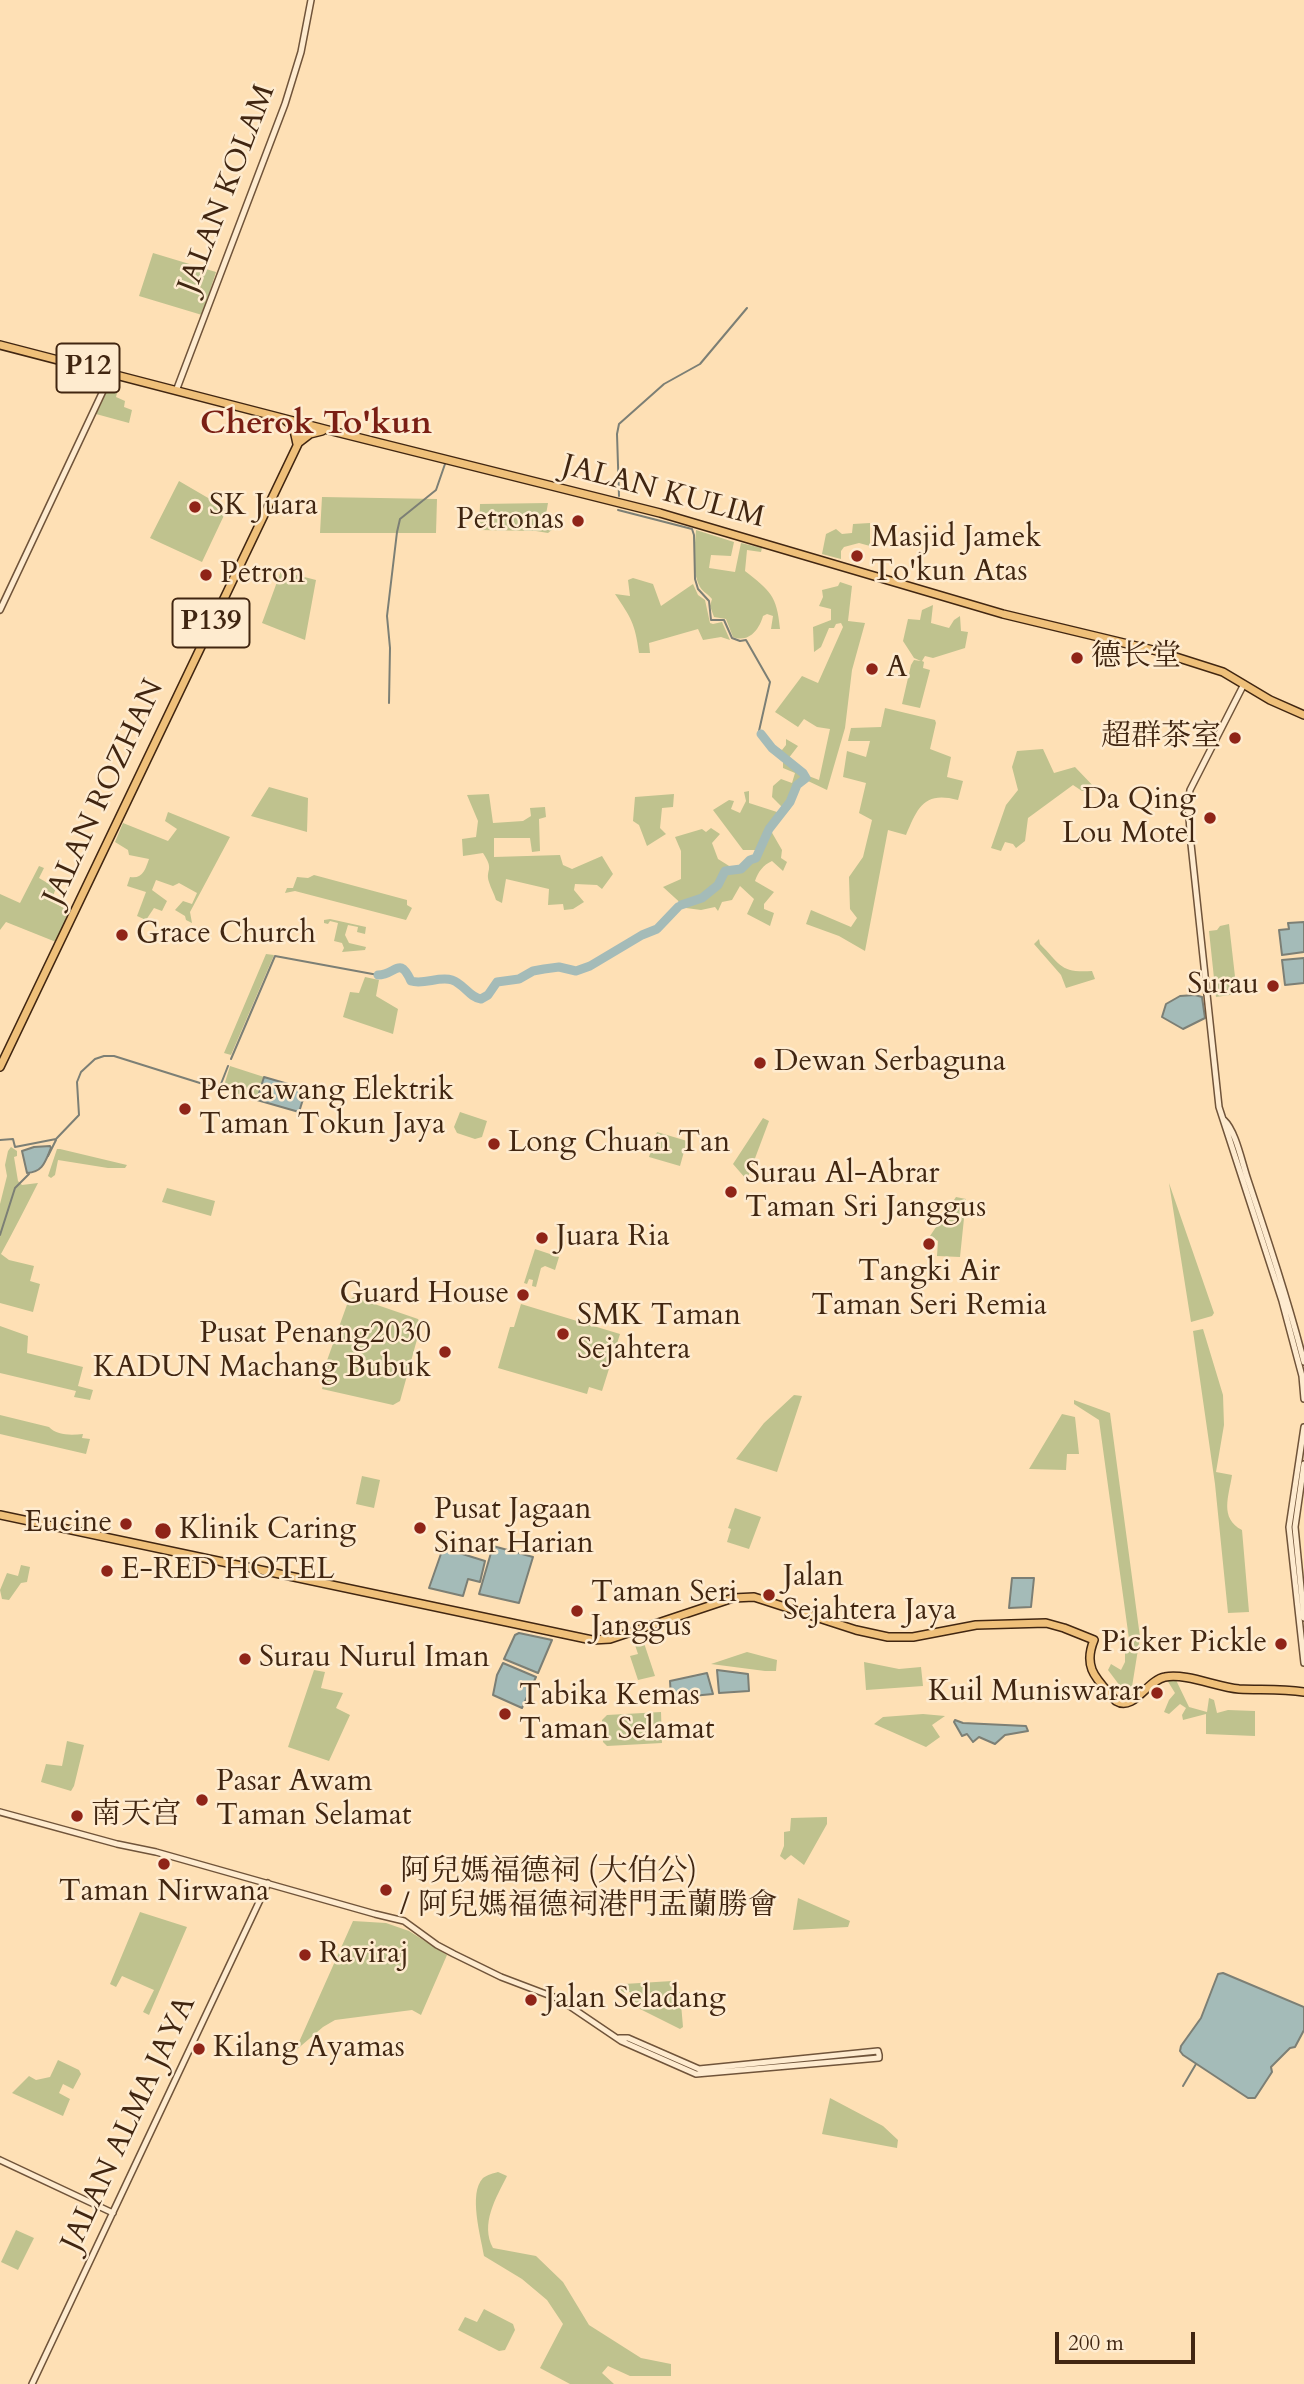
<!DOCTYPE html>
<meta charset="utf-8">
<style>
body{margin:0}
#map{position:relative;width:1304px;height:2384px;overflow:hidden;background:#fee0b5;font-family:Cardo,serif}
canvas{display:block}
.scale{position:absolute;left:1055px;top:2332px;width:140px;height:32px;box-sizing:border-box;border:4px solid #412611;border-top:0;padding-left:9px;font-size:21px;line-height:24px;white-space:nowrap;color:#412611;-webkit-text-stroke:5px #feebcf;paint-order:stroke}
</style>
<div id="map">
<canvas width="1304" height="2384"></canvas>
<div class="scale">200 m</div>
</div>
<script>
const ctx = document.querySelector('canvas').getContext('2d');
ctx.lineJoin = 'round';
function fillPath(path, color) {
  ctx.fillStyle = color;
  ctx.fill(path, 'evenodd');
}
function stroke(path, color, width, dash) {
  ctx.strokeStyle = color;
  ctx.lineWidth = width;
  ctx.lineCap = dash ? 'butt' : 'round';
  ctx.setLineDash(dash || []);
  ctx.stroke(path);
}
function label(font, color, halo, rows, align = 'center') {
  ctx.font = font + ' Cardo,"Noto Serif SC",serif';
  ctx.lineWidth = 5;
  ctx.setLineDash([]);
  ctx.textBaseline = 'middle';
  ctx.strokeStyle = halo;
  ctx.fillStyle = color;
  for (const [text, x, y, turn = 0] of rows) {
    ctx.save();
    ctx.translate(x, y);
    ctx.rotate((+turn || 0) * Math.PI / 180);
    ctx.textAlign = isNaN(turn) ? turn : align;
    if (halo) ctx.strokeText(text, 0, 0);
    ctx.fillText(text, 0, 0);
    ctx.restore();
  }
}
fillPath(new Path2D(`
 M153,253L216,272L202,315L139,296Z
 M111,383L119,385L116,397L125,401L124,407L132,410L129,423L96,414Z
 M179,481L227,509L202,562L150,538Z
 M322,497L437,499L436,533H320Z
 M548,503L544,526L553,529L548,533L536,531L479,530L480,504Z
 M870,523V546L859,543L844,547L841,551V559L822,554L826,534L836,529L842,534L852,533L853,524Z
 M696,530L734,542L731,556L711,555L709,568L735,572L741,543L762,548L761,552L747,550L745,571C770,591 777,595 780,629H771L773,616L767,614L763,616C759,630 749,643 733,637L726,619L714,617L710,606L712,599C708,594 703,592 700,587C691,570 695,547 696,530Z
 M281,571L316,580L305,640L262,623Z
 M633,578L653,584L661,606L693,584L698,595L705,600L710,623L713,624L722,622L730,640L721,637L703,640L698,629L649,643L650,653H639C635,623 631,618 615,594L630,596L628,580Z
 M840,582L852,586L848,621L865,623L852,670L845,728L827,790L808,781L800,787L790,809L771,831L782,850L781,858L787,862L783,871L772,861C763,865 758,872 755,881L774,892L764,904V909L774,913L770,926L747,914L754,899L740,886L732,900L722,902L718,911L715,907L701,910L686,908L663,887L681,879V851L675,837L702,829L706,832L711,828L720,834L712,843L718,859L734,869C742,867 747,859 755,857L758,850H743L713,810L729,800L734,801L731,809L740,813L746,801L744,792L749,791V803L777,812L782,807L772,797L773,786L781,779L792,783L795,773L783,768V759C773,755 767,752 766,741L782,750L786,745V739L798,746L788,759L806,775L819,780L830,729L817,727L804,719L798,727L775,712L802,676L818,683L843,627L841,623L836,624L834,628H829L821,647L814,652L813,627L831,620V609L819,606L823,597L822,590L838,586Z
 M933,605L931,623L949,628L954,620L960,616L961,631L968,632L965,648L933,658L925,656L922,661L924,662L923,668L930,670L920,708L902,704L911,665L914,660L921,661L914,658L903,641L908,619L920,620L922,610Z
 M885,708L935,720L936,723L930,749L951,757L947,777L963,781L958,800C924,791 918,807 906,835L888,830L865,951L839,936L806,924L811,910L851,927L857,918L850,909L849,877L863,857L872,820L859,813L866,783L843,777L847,751L866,757L870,741H848L851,728L881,727Z
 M1043,749L1054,773L1075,767L1097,790L1082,791L1073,785L1028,818L1025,841L1016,848L1013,844L1005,842L1001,851L991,848L1006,805L1018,790L1012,767L1017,751Z
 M269,787L308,798L307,832L251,816Z
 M489,794L493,823L523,821L531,816L530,808L545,807L546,817L539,819L540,851L532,852L530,838H494V857L560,855L563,865L572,869L602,856L613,874L602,889L597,885L575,884L574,890L584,902L573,909L564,910L563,904L548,905L549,889L506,879L502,903L496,900C494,893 491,889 489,882C485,869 495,871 483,853L463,856L462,839L476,837L478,821L467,795Z
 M674,794L673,807L662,808L660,828L666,834L647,846L639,825L633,821L635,797Z
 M168,812L230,837L190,912L192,923L186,920L185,916L175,910L183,901L192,904L197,893L179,883L173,886L156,880L152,890L167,901L162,911L154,908L146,920L137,916L146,892L127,886L130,877C143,879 145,870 149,859L129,855L128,850L115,842L123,823L168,841L177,829L165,821Z
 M39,866L44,868L39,878L56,888L51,901L69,911L56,942L6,922L0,930V894L20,903Z
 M314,875L407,900V905L412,908L406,920L295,891L285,893L287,888H293L297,877L308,878Z
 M330,919L366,927L365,934L357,932L358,927L348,925L345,935L349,943L366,947L365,950L342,952L344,948L342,943L334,941L338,923L330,921L328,924L324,923V920Z
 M1229,924L1237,994L1216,997L1209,931L1217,930L1220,926Z
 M1039,939L1040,944C1061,965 1060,973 1092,971L1095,979L1066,988L1061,975L1034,944Z
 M266,954L274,955L231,1055L224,1053Z
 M365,977L379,980L376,996L398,1009L393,1034L343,1017L350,992L359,993Z
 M230,1066L264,1077L257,1100L223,1089Z
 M460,1112L487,1121L482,1137L475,1139L457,1133L454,1127Z
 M763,1118L769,1121L748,1177L746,1179L733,1164Z
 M657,1132L687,1141L680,1166L649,1157Z
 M11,1147L17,1151V1156L14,1157L18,1181L22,1185L38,1183C26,1207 14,1230 1,1254L9,1260L34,1266L30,1281L40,1284L33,1312L0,1303V1204L7,1176L5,1165L8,1151Z
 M57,1149H60L127,1165L125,1168H108L58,1160L55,1175L51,1178L48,1176Z
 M1169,1183L1214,1313L1212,1316L1191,1322Z
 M167,1188L215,1201L211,1216L162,1202Z
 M956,1197L966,1199L960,1257L937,1256L938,1241L930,1236Z
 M535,1249L559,1257L555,1270L545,1266L541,1268L536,1287L532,1286L533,1280L529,1279L527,1284L524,1283Z
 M354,1297L418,1319L421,1325L400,1401L393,1405L322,1389L324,1381L320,1380L349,1299Z
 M521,1304L620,1334L602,1391L589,1387L587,1394L498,1368L510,1327H514Z
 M0,1326L28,1336L27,1353L83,1367L78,1386L93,1390L90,1400L74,1397L76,1391L0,1373Z
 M1203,1329L1223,1395L1224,1425L1216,1472L1232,1475C1229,1496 1219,1518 1242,1530L1249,1612L1228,1613L1215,1484L1193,1331Z
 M794,1395L802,1396L777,1472L736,1459L764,1423Z
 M1074,1400L1110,1413L1140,1637L1131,1693L1123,1690L1108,1670L1111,1664L1121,1670L1125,1662V1641L1129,1639L1099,1420L1074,1404Z
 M1062,1414L1075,1417L1079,1454H1067L1066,1470L1029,1469Z
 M0,1415L49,1427C57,1436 72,1435 83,1434L82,1438L90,1439L86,1454L0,1434Z
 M362,1476L380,1480L374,1508L356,1504Z
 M735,1508L761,1517L749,1549L727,1542L731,1529L728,1528Z
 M21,1565L30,1567L27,1582L21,1583L9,1600L2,1599L0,1590L7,1573L18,1576Z
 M644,1643L655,1676L638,1680L630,1656L638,1654L635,1645Z
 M747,1652L777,1660L776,1671H765L711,1664Z
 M864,1662L899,1669L921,1667L923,1686L866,1690Z
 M314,1670L325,1672L321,1688L343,1693L336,1708L350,1715L329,1761L288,1747Z
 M1167,1680H1176L1189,1707L1207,1712L1209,1698L1214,1700L1217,1713L1228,1710L1255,1711V1736L1206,1734V1714L1183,1720L1182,1715L1186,1708L1180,1704L1169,1714L1164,1712L1169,1700L1175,1693Z
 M661,1712L662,1743L607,1746L603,1742L602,1720L607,1715Z
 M923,1714L945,1716L932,1725L940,1737L926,1747L874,1724L883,1717Z
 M67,1741L84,1745L74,1786L71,1791L41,1782L46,1764L62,1766Z
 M827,1817V1824L804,1865L791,1855L785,1860L780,1856L784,1846V1832L790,1831L791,1818Z
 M798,1898L850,1921L848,1927L793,1930Z
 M140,1912L187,1927L149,2015L143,2012L154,1990L122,1976L116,1987L110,1984Z
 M353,1921L386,1923L409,1931L447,1955L421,2015L412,2010L335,2020L323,2027L295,2051Z
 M672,1981V1992H680L683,2027L680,2029L632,2005L630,1992L621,1993L620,1988L624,1984Z
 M58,2060L79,2070L81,2074L73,2089L63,2084L59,2093L70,2099L63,2116L12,2093L29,2076L36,2080L50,2077Z
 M830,2098L883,2126L898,2140L897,2148L822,2134Z
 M498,2172L507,2176C496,2198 480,2224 493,2248L536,2256L563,2282L589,2325L641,2358L671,2364V2376H630L608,2366L602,2373L614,2384H570L540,2368L563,2324L547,2300L522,2279L484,2256C481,2237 468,2193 483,2178C487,2175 494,2173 498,2172Z
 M16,2230L34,2238L18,2270L1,2262Z
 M484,2309L513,2324L515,2330L505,2350L499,2351L458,2330L465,2317L477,2322Z`), '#bfc28e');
const water = new Path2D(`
 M1304,922V952L1282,955L1279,930L1289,929L1288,923Z
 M1304,958V983L1285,985L1282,960Z
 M1195,995L1202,997L1205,1018L1183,1029L1162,1017L1166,1004L1180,996Z
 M264,1077L302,1088L305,1093L299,1112L257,1100Z
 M50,1146L51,1148C45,1162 43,1172 27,1173L22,1151L34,1147Z
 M493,1546L533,1557L519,1603L479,1594Z
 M443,1548L485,1561L480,1582L468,1579L463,1596L429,1588Z
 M1012,1578H1034L1031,1607L1009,1608Z
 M519,1633L552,1640L538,1673L504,1659L515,1635Z
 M503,1663L536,1677L522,1708L493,1695L497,1675Z
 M717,1670L748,1674L749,1691L719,1693Z
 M707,1673L713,1694L671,1698L670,1681Z
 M955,1720L963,1723L1026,1726L1028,1731L1005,1735L995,1744L979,1737L973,1742L967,1734L962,1736L954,1722Z
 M1223,1973L1304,2007V2030L1295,2047L1290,2048L1271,2067L1272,2072L1255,2098H1248L1183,2055L1180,2051L1181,2046L1201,2018L1218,1974Z`);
fillPath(water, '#a4bbb8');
stroke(water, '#7c7f75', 2);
stroke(new Path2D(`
 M619,496L617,434L619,424L664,384L700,364L747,308
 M618,510L692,529L694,535L695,579L698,589L709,601L711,620H724L732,638L740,641L746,640L770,682L759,731
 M389,703L390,648L387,616L397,532L400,519L436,490L445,464
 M231,1059L275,956L378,975
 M0,1140L13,1139L15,1147L56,1139L79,1115L77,1082L81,1072L95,1059L104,1056H114L219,1089L228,1066
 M48,1156L56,1140
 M0,1235L15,1188L29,1174
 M1183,2086L1196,2064`), '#7c7f75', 2);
stroke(new Path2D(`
 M681,905L702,898L718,885L725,871L741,869L750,860L756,858L769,829L790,802L797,785L806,778L803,773L772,748L761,734
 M378,975C396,975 399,955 411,981C424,985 439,976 452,980C464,984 469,997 481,999L488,995L497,982L519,979L533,971L544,969L559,967L576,971L590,966L642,935L657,929L678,907`), '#a4bbb8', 9);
const minor = new Path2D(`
 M176,391L285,104L301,52L311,0
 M0,610L111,374
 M1244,684L1190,790L1188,804L1191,844L1219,1107L1282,1301L1302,1376L1304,1399
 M1224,1120C1236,1131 1242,1163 1248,1180C1268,1240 1288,1300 1304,1362
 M1304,1427L1289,1527L1304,1663
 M1304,1464L1295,1527L1304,1618
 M0,1812L117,1844L156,1852L375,1914L404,1921L437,1945L454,1954L501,1977L559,1999L621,2041L696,2074L879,2058V2055
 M619,2038H628L699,2069L878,2051L879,2055
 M0,2160L113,2213
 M32,2384L268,1883`);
const major = new Path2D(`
 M0,345L328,430L660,513L1003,614L1157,651L1223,672L1270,700L1304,715
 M286,421L293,426L297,444L310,434L322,431
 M0,1067L307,425
 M0,1515L592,1640L610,1639L733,1598L754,1597L856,1630L888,1637H913L976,1625L1046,1623L1064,1628L1094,1640C1082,1669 1098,1680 1116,1701C1134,1712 1147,1680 1165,1677C1186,1673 1217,1687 1239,1689C1261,1690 1282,1689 1304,1692`);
stroke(minor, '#70543a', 8);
stroke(major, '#412611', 10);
stroke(minor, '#feebcf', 5);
stroke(major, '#efc07a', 7);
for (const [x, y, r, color] of [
 [195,507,7,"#8f2418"],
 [578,521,7,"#8f2418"],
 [857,556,7,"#8f2418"],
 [206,575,7,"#8f2418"],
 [1077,658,7,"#8f2418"],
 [872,669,7,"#8f2418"],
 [1235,738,7,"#8f2418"],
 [1210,818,7,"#8f2418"],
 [122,935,7,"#8f2418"],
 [1273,986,7,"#8f2418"],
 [760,1063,7,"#8f2418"],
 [185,1109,7,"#8f2418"],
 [494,1144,7,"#8f2418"],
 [731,1192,7,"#8f2418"],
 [542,1238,7,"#8f2418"],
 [929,1244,7,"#8f2418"],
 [523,1295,7,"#8f2418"],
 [563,1334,7,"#8f2418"],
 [445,1352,7,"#8f2418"],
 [126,1524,7,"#8f2418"],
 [420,1528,7,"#8f2418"],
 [163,1531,9,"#8f2418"],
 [107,1571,7,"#8f2418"],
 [769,1595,7,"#8f2418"],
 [577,1611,7,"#8f2418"],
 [1281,1644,7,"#8f2418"],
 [245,1659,7,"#8f2418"],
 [1157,1693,7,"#8f2418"],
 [505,1714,7,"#8f2418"],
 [202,1800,7,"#8f2418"],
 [77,1816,7,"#8f2418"],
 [164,1864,7,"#8f2418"],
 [386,1890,7,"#8f2418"],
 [305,1955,7,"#8f2418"],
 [531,2000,7,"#8f2418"],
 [199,2049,7,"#8f2418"]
]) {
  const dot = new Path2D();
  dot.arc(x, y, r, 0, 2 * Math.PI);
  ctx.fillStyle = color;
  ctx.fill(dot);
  stroke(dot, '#feebcf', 2.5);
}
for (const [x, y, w] of [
 [88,368,63],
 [211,623,77]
]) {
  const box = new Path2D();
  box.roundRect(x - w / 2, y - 24.5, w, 49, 5);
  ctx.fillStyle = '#feebcf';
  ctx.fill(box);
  stroke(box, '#412611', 2);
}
label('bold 28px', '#412611', null, [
 ["P12",88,368],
 ["P139",211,623]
]);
label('30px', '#412611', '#feebcf', [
 ["JALAN KOLAM",228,189,-69],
 ["JALAN KULIM",663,493,15],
 ["JALAN ROZHAN",105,793,-65],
 ["JALAN ALMA JAYA",130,2124,-65]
]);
label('30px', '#412611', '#feebcf', [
 ["SK Juara",209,507],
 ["Petronas",564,521,"right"],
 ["Masjid Jamek",871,539],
 ["To'kun Atas",871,573],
 ["Petron",220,575],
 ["德长堂",1091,658],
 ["A",886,669],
 ["超群茶室",1221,738,"right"],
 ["Da Qing",1196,801,"right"],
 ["Lou Motel",1196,835,"right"],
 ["Grace Church",136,935],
 ["Surau",1259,986,"right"],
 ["Dewan Serbaguna",774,1063],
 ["Pencawang Elektrik",199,1092],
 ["Taman Tokun Jaya",199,1126],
 ["Long Chuan Tan",508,1144],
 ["Surau Al-Abrar",745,1175],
 ["Taman Sri Janggus",745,1209],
 ["Juara Ria",556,1238],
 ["Tangki Air",929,1273,"center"],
 ["Taman Seri Remia",929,1307,"center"],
 ["Guard House",509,1295,"right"],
 ["SMK Taman",577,1317],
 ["Sejahtera",577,1351],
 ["Pusat Penang2030",431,1335,"right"],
 ["KADUN Machang Bubuk",431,1369,"right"],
 ["Pusat Jagaan",434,1511],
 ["Sinar Harian",434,1545],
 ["Eucine",112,1524,"right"],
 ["Klinik Caring",179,1531],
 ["E-RED HOTEL",121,1571],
 ["Jalan",783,1578],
 ["Sejahtera Jaya",783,1612],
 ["Taman Seri",591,1594],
 ["Janggus",591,1628],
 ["Picker Pickle",1267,1644,"right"],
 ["Surau Nurul Iman",259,1659],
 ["Kuil Muniswarar",1143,1693,"right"],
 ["Tabika Kemas",519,1697],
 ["Taman Selamat",519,1731],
 ["Pasar Awam",216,1783],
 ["Taman Selamat",216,1817],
 ["南天宫",91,1816],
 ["阿兒媽福德祠 (大伯公)",400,1873],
 ["/ 阿兒媽福德祠港門盂蘭勝會",400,1907],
 ["Taman Nirwana",164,1893,"center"],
 ["Raviraj",319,1955],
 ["Jalan Seladang",545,2000],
 ["Kilang Ayamas",213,2049]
], 'left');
label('bold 33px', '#7a1f14', '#feebcf', [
 ["Cherok To'kun",316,425]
]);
</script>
